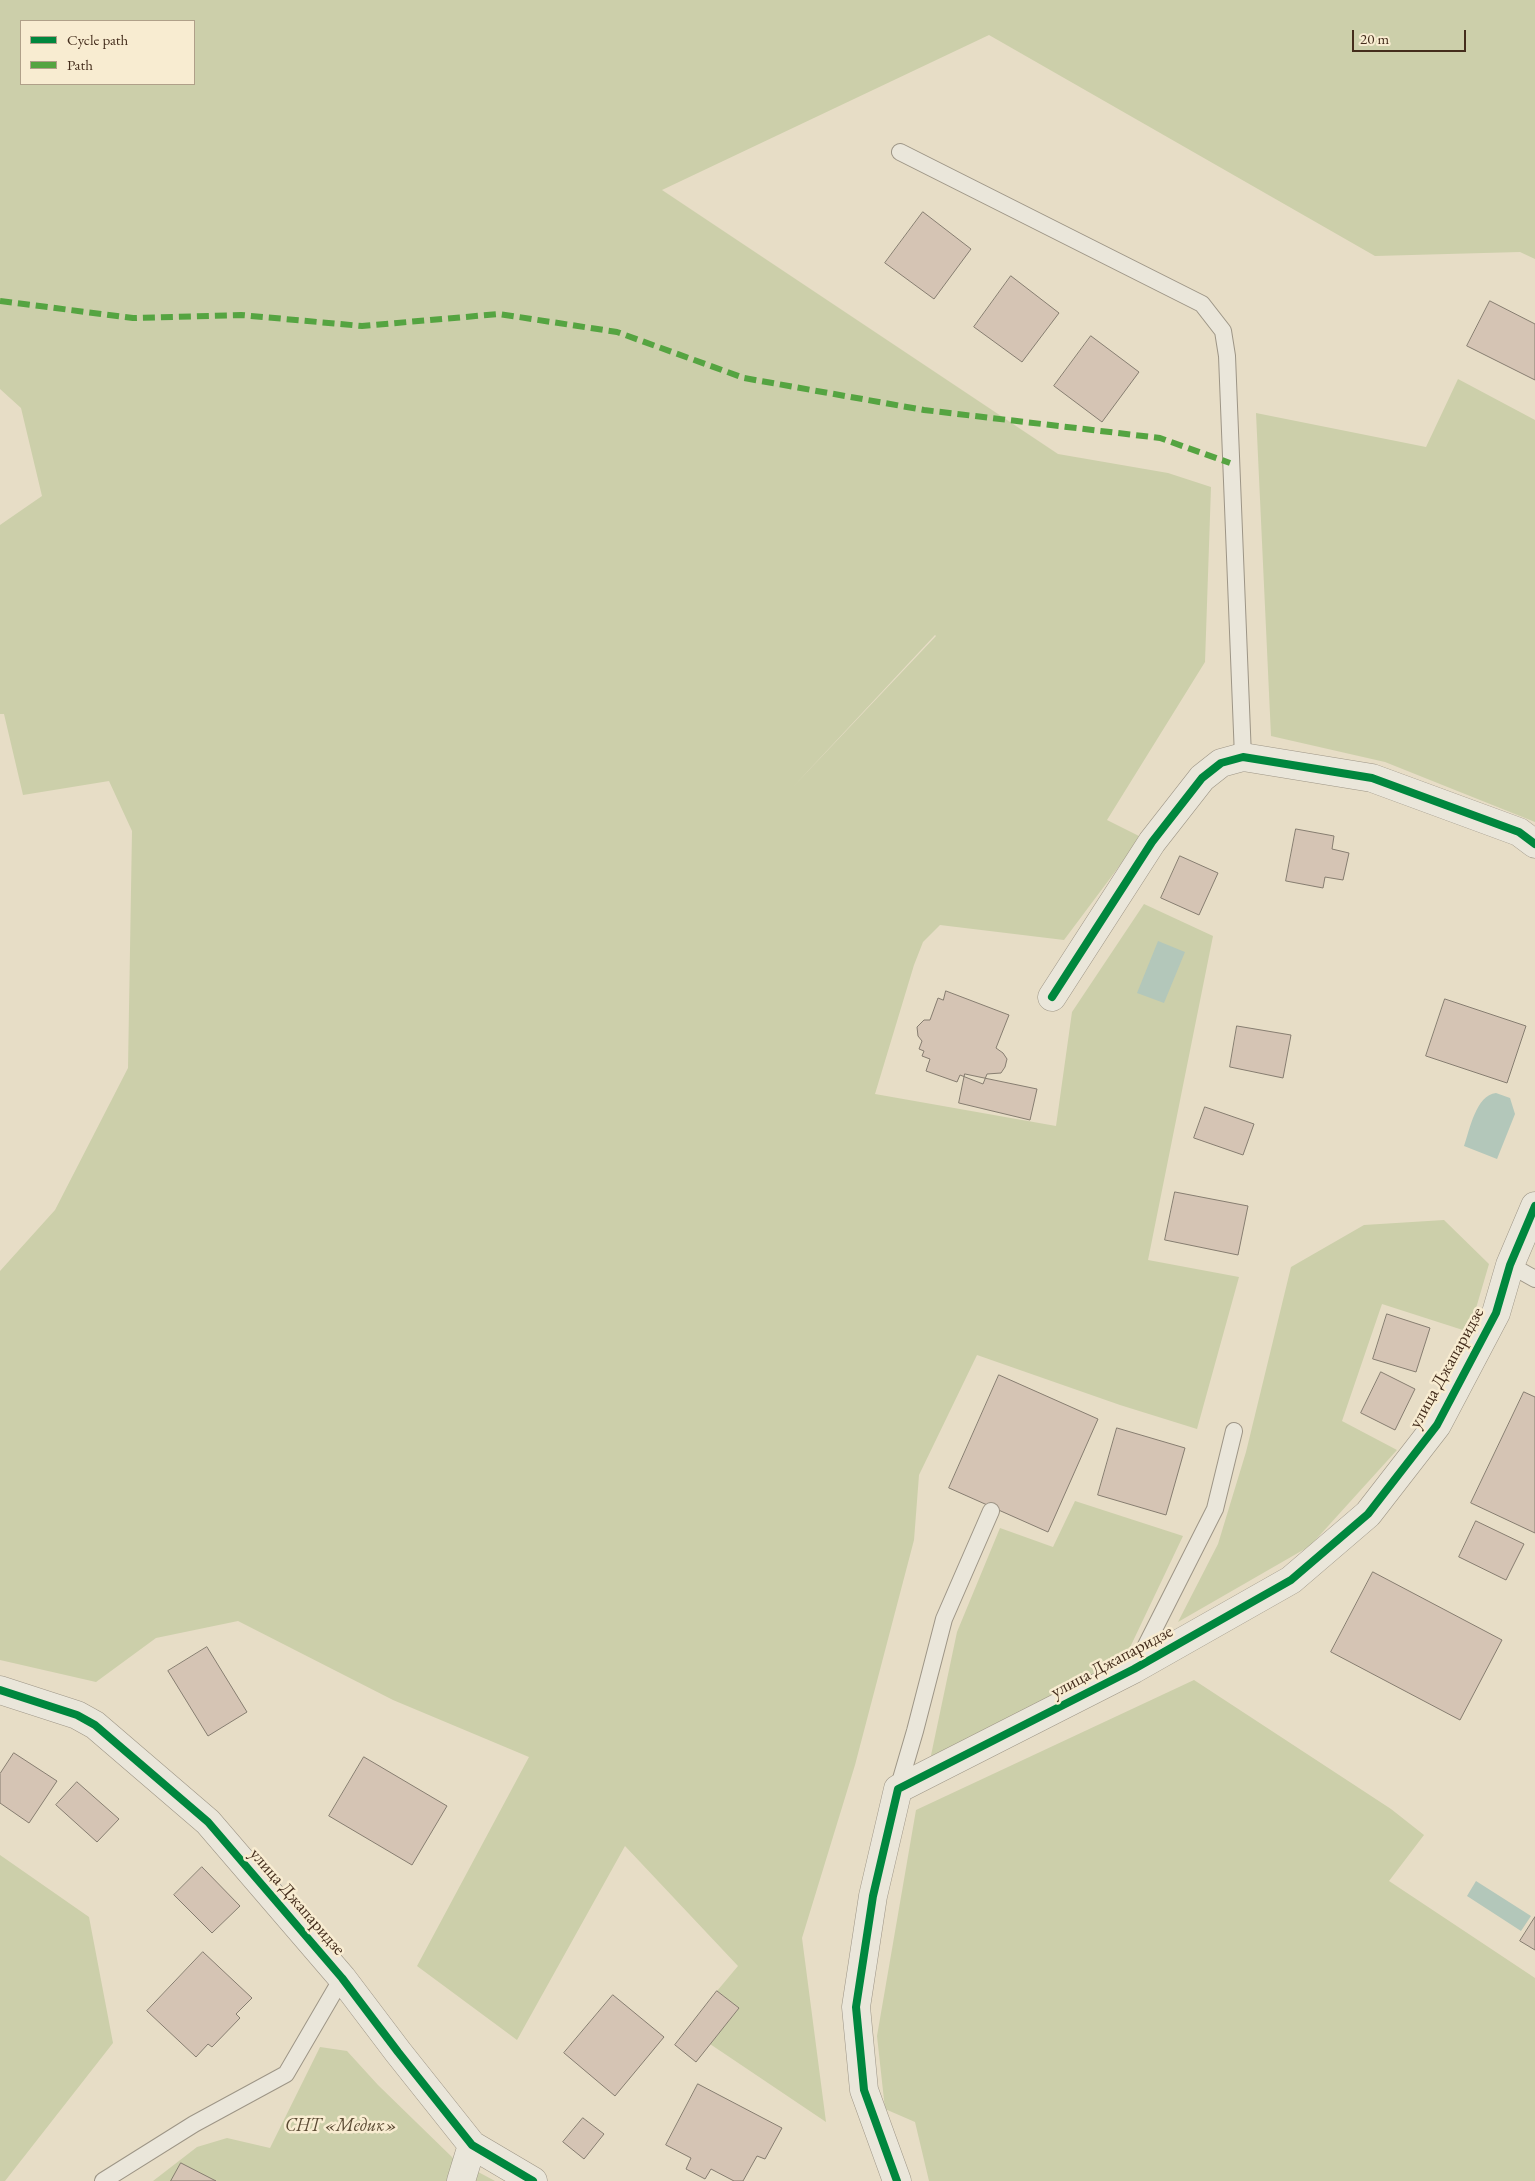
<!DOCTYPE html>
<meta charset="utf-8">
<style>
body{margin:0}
#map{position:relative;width:1535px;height:2181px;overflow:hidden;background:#e7ddc6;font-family:"EB Garamond",serif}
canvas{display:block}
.legend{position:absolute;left:20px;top:20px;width:175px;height:65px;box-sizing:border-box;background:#f8ecd1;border:1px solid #b0a089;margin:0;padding:6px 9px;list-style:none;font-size:15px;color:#442d1c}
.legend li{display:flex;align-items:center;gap:10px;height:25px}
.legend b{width:25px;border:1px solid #b0a089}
.scale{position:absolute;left:1352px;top:30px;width:114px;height:22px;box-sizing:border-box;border:2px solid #442d1c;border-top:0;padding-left:6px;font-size:15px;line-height:18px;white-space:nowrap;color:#442d1c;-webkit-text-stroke:4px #f8ecd1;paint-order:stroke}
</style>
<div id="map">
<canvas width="1535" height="2181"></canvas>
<ul class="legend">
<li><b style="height:6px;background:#00873e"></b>Cycle path</li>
<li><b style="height:6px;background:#55a441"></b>Path</li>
</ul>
<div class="scale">20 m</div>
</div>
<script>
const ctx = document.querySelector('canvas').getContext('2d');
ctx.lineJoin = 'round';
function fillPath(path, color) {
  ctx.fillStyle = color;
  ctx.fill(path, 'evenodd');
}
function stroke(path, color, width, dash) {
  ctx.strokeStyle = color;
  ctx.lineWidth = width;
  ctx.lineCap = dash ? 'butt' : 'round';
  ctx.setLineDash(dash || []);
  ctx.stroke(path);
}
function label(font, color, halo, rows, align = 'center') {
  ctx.font = font + ' "EB Garamond",serif';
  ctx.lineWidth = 5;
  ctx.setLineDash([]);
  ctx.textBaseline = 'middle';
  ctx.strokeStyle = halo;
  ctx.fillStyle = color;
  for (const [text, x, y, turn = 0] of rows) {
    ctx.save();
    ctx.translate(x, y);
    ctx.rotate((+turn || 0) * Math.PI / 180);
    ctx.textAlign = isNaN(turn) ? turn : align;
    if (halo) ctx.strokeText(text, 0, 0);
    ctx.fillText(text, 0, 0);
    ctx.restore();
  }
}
fillPath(new Path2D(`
 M0,0H1535V259L1520,252L1375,256L989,35L662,190L1058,454L1168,473L1211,487L1205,662L1107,820L1141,837L1064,940L940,925L923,942L914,965L875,1094L1056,1126L1072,1012L1144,904L1213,936L1148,1260L1239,1277L1197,1429L1120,1405L977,1355L919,1475L914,1540L855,1765L802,1938L826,2122L710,2044L739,2008L717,1991L738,1966L625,1846L517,2040L417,1966L529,1757L393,1700L238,1621L156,1638L96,1682L0,1660V1271L55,1210L128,1068L132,831L109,781L23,795L4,714H0V525L42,496L21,408L0,389ZM21,21H194V84H21ZM935,635L936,636L792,788Z
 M1458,379L1535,420V822L1385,762L1271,736L1256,413L1426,447Z
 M1444,1220L1489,1264L1469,1332L1382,1304L1342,1421L1397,1450L1310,1546L1178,1622L1218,1544L1246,1452L1291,1267L1364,1225Z
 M1075,1501L1183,1536L1124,1660L930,1760L957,1632L1000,1528L1053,1547Z
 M1194,1680L1391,1809L1424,1835L1389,1881L1535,1978V2181H929L915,2122L885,2109L877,2036L916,1810Z
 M0,1855L89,1917L113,2043L5,2181H0Z
 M320,2047L347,2051L378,2085L454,2159L495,2181H153L197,2147L227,2138L270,2148Z`), '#cccfaa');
fillPath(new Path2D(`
 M1158,941L1185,952L1164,1003L1137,993Z
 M1496,1093L1510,1098L1515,1114L1497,1159L1464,1146C1470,1129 1476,1095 1496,1093Z
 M1476,1881L1531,1916L1521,1931L1467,1896Z`), '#b3c7ba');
const building = new Path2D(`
 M923,212L971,249L934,299L885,263Z
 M1011,276L1059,313L1022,362L974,327Z
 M1490,301L1535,324V380L1467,346Z
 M1091,336L1139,372L1102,422L1054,386Z
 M1296,829L1334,836L1332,849L1349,853L1343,880L1325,877L1323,888L1286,881Z
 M1180,856L1218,873L1199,915L1161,898Z
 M946,991L1009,1015L996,1048L1003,1053L1007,1059L1005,1067L1001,1073L987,1074L983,1084L960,1075L957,1082L926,1071L930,1059L922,1056L924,1051L919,1049L922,1041L918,1036L917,1027L924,1020H930L938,998L943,1000Z
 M1445,999L1526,1026L1507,1083L1426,1056Z
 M1237,1026L1291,1035L1283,1078L1230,1067Z
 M965,1074L1037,1089L1030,1120L959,1103Z
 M1205,1107L1254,1124L1243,1155L1194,1138Z
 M1175,1192L1248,1206L1238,1255L1165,1240Z
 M1387,1314L1430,1328L1416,1372L1373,1359Z
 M1381,1372L1415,1389L1395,1430L1361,1413Z
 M999,1375L1098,1419L1048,1532L949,1488Z
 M1524,1392L1535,1397V1533L1471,1503Z
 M1117,1428L1185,1448L1166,1515L1098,1495Z
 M1476,1521L1524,1544L1506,1580L1459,1557Z
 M1373,1572L1502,1640L1460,1720L1331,1652Z
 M207,1647L247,1712L208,1736L168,1671Z
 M14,1753L57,1781L29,1823L0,1803V1774Z
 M364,1757L447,1806L412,1865L329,1816Z
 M77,1782L119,1819L97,1842L56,1805Z
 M202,1867L240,1906L212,1933L174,1895Z
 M1535,1917V1950L1520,1941Z
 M203,1952L252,1998L236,2014L240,2018L212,2047L208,2044L196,2057L147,2011Z
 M717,1991L739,2008L696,2062L675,2045Z
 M613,1995L664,2037L615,2096L564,2053Z
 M698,2084L782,2128L765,2159L757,2156L743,2181H734L711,2169L705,2179L686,2169L691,2158L666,2145Z
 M583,2118L604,2134L584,2159L563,2142Z
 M181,2163L216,2181H171Z`);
fillPath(building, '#d5c4b4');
stroke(building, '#867d70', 1);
const service = new Path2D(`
 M900,152L1202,304L1223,331L1227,356L1243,757
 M1510,1265L1535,1279
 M1135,1667L1215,1509L1234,1431
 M898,1789L915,1731L944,1619L991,1511
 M103,2181L194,2124L286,2074L342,1978`);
const minor = new Path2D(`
 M1052,997L1152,842L1202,778L1221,763L1243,757L1372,778L1519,832L1535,844
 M0,1690L77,1715L95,1725L208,1822L342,1978L398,2052L472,2145L533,2181
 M461,2181L472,2145
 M897,2181L864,2090L856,2007L873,1896L898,1789L1134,1669L1291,1580L1368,1514L1437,1425L1496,1313L1510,1265L1535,1206`);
stroke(service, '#9d9586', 18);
stroke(minor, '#9d9586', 29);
stroke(service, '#eae6da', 16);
stroke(minor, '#eae6da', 28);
stroke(new Path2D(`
 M0,301L133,318L241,315L362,326L499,314L617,332L744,378L924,410L1160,438L1230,463`), '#55a441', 6, [12, 6]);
stroke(new Path2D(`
 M1052,997L1152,842L1202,778L1221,763L1243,757L1372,778L1519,832L1535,844
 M0,1690L77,1715L95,1725L208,1822L342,1978L398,2052L472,2145L533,2181
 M897,2181L864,2090L856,2007L873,1896L898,1789L1134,1669L1291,1580L1368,1514L1437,1425L1496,1313L1510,1265L1535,1206`), '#00873e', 8);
label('18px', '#442d1c', '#f8ecd1', [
 ["улица Джапаридзе",1447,1368,-61],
 ["улица Джапаридзе",1112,1662,-28],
 ["улица Джапаридзе",297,1902,49]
]);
label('italic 18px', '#5b4b34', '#f8ecd1', [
 ["СНТ «Медик»",341,2126]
]);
</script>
